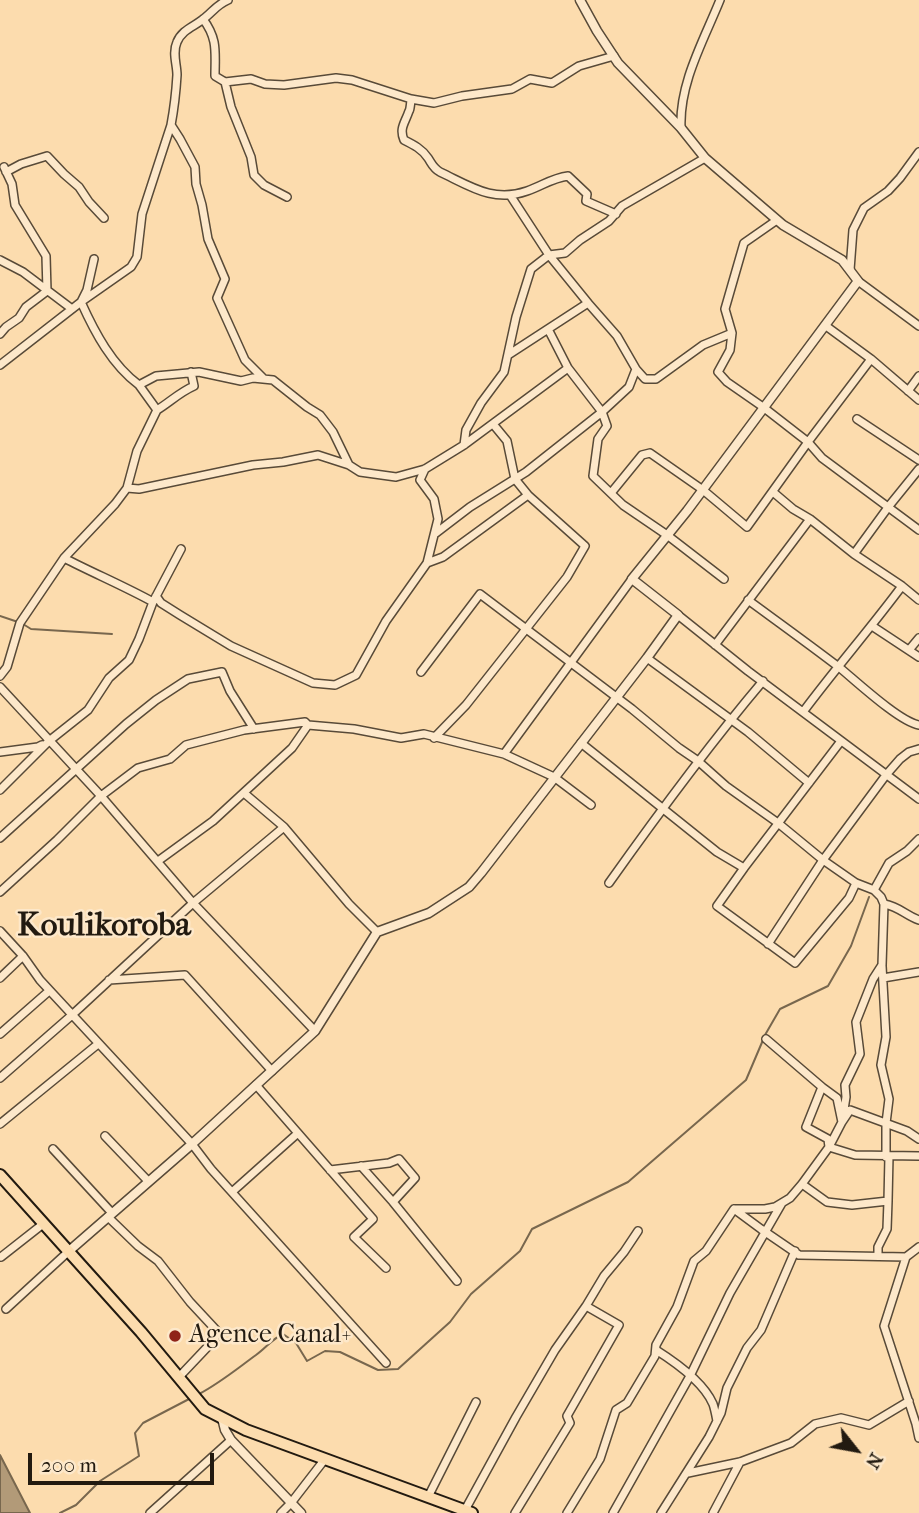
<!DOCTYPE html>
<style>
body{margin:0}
#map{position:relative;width:919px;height:1513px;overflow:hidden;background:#fcdcae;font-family:"IM FELL French Canon",serif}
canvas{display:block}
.north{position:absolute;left:821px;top:1415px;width:70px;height:70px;-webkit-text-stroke:5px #fde8ca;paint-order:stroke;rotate:121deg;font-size:19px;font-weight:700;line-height:28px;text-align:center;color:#221a10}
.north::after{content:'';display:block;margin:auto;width:24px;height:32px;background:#221a10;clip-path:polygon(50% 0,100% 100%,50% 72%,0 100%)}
.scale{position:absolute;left:28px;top:1453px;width:186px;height:32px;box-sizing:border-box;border:4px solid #221a10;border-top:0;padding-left:9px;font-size:21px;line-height:24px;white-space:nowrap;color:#221a10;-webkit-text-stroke:5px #fde8ca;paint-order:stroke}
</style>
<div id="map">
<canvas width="919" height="1513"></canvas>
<div class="north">N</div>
<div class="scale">200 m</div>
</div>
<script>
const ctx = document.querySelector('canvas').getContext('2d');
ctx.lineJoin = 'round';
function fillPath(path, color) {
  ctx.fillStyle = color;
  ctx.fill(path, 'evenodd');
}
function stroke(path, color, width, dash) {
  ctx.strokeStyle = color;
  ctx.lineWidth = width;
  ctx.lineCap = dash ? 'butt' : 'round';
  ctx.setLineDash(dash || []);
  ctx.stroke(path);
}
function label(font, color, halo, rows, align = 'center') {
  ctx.font = font + ' "IM FELL French Canon",serif';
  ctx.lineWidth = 5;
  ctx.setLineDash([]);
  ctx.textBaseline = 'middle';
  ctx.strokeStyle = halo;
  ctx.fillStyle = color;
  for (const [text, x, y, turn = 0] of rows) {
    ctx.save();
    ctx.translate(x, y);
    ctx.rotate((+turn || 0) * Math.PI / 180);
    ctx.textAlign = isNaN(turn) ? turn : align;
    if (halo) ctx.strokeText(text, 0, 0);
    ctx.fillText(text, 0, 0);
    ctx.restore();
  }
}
const water = new Path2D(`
 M0,1455L30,1513H0Z`);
fillPath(water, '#b29a78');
stroke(water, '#78674e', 2);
stroke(new Path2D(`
 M0,616L18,622
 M23,624L31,629L112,634
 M765,1035L780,1009L828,986L851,946L869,897
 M199,1394C220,1383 238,1368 256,1355C266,1348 272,1339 283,1334L296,1343L307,1361L325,1351L340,1352L378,1370L398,1369L450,1322L471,1294L520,1251L532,1229L628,1182L746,1080L763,1040
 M60,1513L76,1505L100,1481L139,1456L135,1433L143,1423L191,1398`), '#78674e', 2);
const minor = new Path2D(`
 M228,0C216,5 212,13 202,20C193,27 182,30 177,42C172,53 177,64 177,75C176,92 174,109 171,125L180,139L195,167L196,184L202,205L208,239L225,279L217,298L245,360L264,379
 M203,19C218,39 215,52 215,76L225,82L251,79L265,84L284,85L336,78L352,80L411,99C411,100 410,111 409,111C405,123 399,128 404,140C414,145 422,149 428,158C432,164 433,168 440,172C470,186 493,203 527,191C542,186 552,178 568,176L587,194L586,201L616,214
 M225,82L231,107L251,157L254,175L264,185L287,197
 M411,99L434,103L462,96L512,89L530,79L552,83L579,66L614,56
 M681,128C679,83 704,40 720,0
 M6,172L21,164L47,156L64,174L79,187L89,202L104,218
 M0,260L23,272L72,309
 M850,270L853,230L864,208L888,191L900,178L919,152
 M858,281L919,326
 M81,302C95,333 112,365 139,385
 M81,302L87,290L94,259
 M826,326L871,359L919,400
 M732,333L725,309L744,243L777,220
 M0,334L6,327L19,318L26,307L47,291L46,256L15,205L12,184L4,167
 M508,355L588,303L549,255L510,195
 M0,365L81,302L131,267L137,257L142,214L171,125
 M568,368L602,412L607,426L598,439L593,476L623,505L667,535L724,579
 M636,369L645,379H656L703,345L732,333L730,350L718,372L727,382L763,407L808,442L822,458L919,530
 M908,391L919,376
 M857,419L919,460
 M493,424L507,441L515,479L528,495
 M464,445L466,430L481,403L504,372L516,317L531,269L549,255L565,253L580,240L609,221L622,206L705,158
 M349,465L360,472L396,477L425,469L464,445L568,368L548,329
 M127,488L139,489L253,465L283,462L318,455L349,465L333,432L320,415L307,407L273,380L253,378L241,381L199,372L156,376L139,385L157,410C170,402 180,392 194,386L191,372
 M773,492L793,509L810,519L854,554L902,586L919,600
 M611,493L642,455L650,453L703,490L747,527L808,442L871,359
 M436,533L470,507L526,472L602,412L629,387L636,369L617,336L588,303
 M854,554L889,506L919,469
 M64,558L115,504L127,488L137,451L157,410
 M427,563L443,557L528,495L585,546L567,577L466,705L434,738
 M156,596L161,603L180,615L231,646L313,683L335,685L356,675L386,621L427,563L438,519L434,499L420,480L425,469
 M748,600C778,622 810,645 840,668C857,682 900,722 919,725
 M678,615L748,671L919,799
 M872,626L919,657
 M715,645L810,519
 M909,650L919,638
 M647,658L748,732L809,783
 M421,672L480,594L632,709L679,748L698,761L726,786L778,823L823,860L856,883L874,890L881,897L884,904C900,907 905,915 919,920
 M0,676L7,667L20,623L64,558C93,573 124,586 153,602
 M0,687L101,796L193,903L315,1031
 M803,712C835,669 870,629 902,586
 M581,743L717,852L744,868L841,741
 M0,752L38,747L42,745
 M504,754L632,579
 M0,790L49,741L88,710L109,678L129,660L139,639L153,602L181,549
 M244,793L284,827L349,904L377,932
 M0,838L126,724L156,700L188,679L222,672L230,691L254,729
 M158,861L213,821L292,748L308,725
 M744,868L717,906L795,963L849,898L856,883
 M609,883C658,814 708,746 763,681
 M874,890L889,863L907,851L919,839
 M0,892L57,840L101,796L138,768L170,759L186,745L244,730L305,722L308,725L354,729L401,738L424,734L504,754L554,777L591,805
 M0,931L23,956L40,980L192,1144L211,1169L386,1363
 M768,944L823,860L886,775L900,759L909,752L919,749
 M882,966L886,1037L881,1065L889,1099L886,1123V1157
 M0,978L23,956
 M883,978L919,972
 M109,980L185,975L272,1071
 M0,1034L49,991
 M766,1039L822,1087L806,1127L828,1139L829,1147L855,1155L919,1156
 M0,1078L72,1015L193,903L284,827
 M256,1085L373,1219L354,1237L386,1268
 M822,1087L837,1098L842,1122L850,1110L907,1131L919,1139
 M0,1124L98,1044
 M105,1136L148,1181
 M53,1149L112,1213
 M361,1166L393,1202
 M330,1170L389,1163L399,1159L415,1178L393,1202L457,1281
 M802,1184L827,1202L852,1205L888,1201L889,1156
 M232,1192L298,1133
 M734,1209L761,1229L799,1255L906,1257L919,1247
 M108,1217L138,1246L158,1261L190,1302L217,1331L215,1339L179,1377
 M878,1256V1247L887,1229L888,1201
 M1,1257L43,1224
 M906,1257L884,1326L916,1424L919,1438
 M6,1309L69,1251
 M656,1350C675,1362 704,1383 713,1404C715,1410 716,1416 717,1421
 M688,1473L740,1462L791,1443L815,1424L841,1418L869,1425L909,1401
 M428,1497L476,1402
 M465,1510L516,1417L555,1350L586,1306L604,1276L624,1252L638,1231
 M150,1513L231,1440
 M281,1513L291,1503L325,1459
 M515,1513L570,1423L567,1416L619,1325L586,1306
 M567,1513L600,1459L616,1410L627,1403L655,1356L656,1345L677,1307L694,1261L706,1251L734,1209H765L775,1207L790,1198L802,1184L829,1147L842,1122L846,1097L845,1085L860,1054L856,1022L873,979L882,965L884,904
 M613,1513L690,1376L730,1293L782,1203
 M661,1513L709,1437L721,1413L727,1388L747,1348L761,1330L795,1251
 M713,1513L740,1462`);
const tertiary = new Path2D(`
 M69,1251L192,1144L315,1031L377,932L429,913L469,887L481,873L647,658L678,615L632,579L687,511L858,281L842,260L783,225L705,158L681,128L618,63L597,31L580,0
 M222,1418L225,1430L231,1440L301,1513`);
const primary = new Path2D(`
 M0,1175L141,1332L205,1409L246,1430L472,1513`);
stroke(minor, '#584a38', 10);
stroke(tertiary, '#584a38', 11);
stroke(primary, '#221a10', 14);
stroke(minor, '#fde8ca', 7);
stroke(tertiary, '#fde8ca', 8);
stroke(primary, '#fcdcae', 10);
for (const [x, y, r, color] of [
 [175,1336,7,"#8f2418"]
]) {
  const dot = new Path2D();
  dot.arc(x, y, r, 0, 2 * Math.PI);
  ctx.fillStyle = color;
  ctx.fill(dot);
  stroke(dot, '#fde8ca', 2.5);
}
label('26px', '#221a10', '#fde8ca', [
 ["Agence Canal+",189,1336]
], 'left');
label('bold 33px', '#221a10', '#fde8ca', [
 ["Koulikoroba",104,927]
]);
</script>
